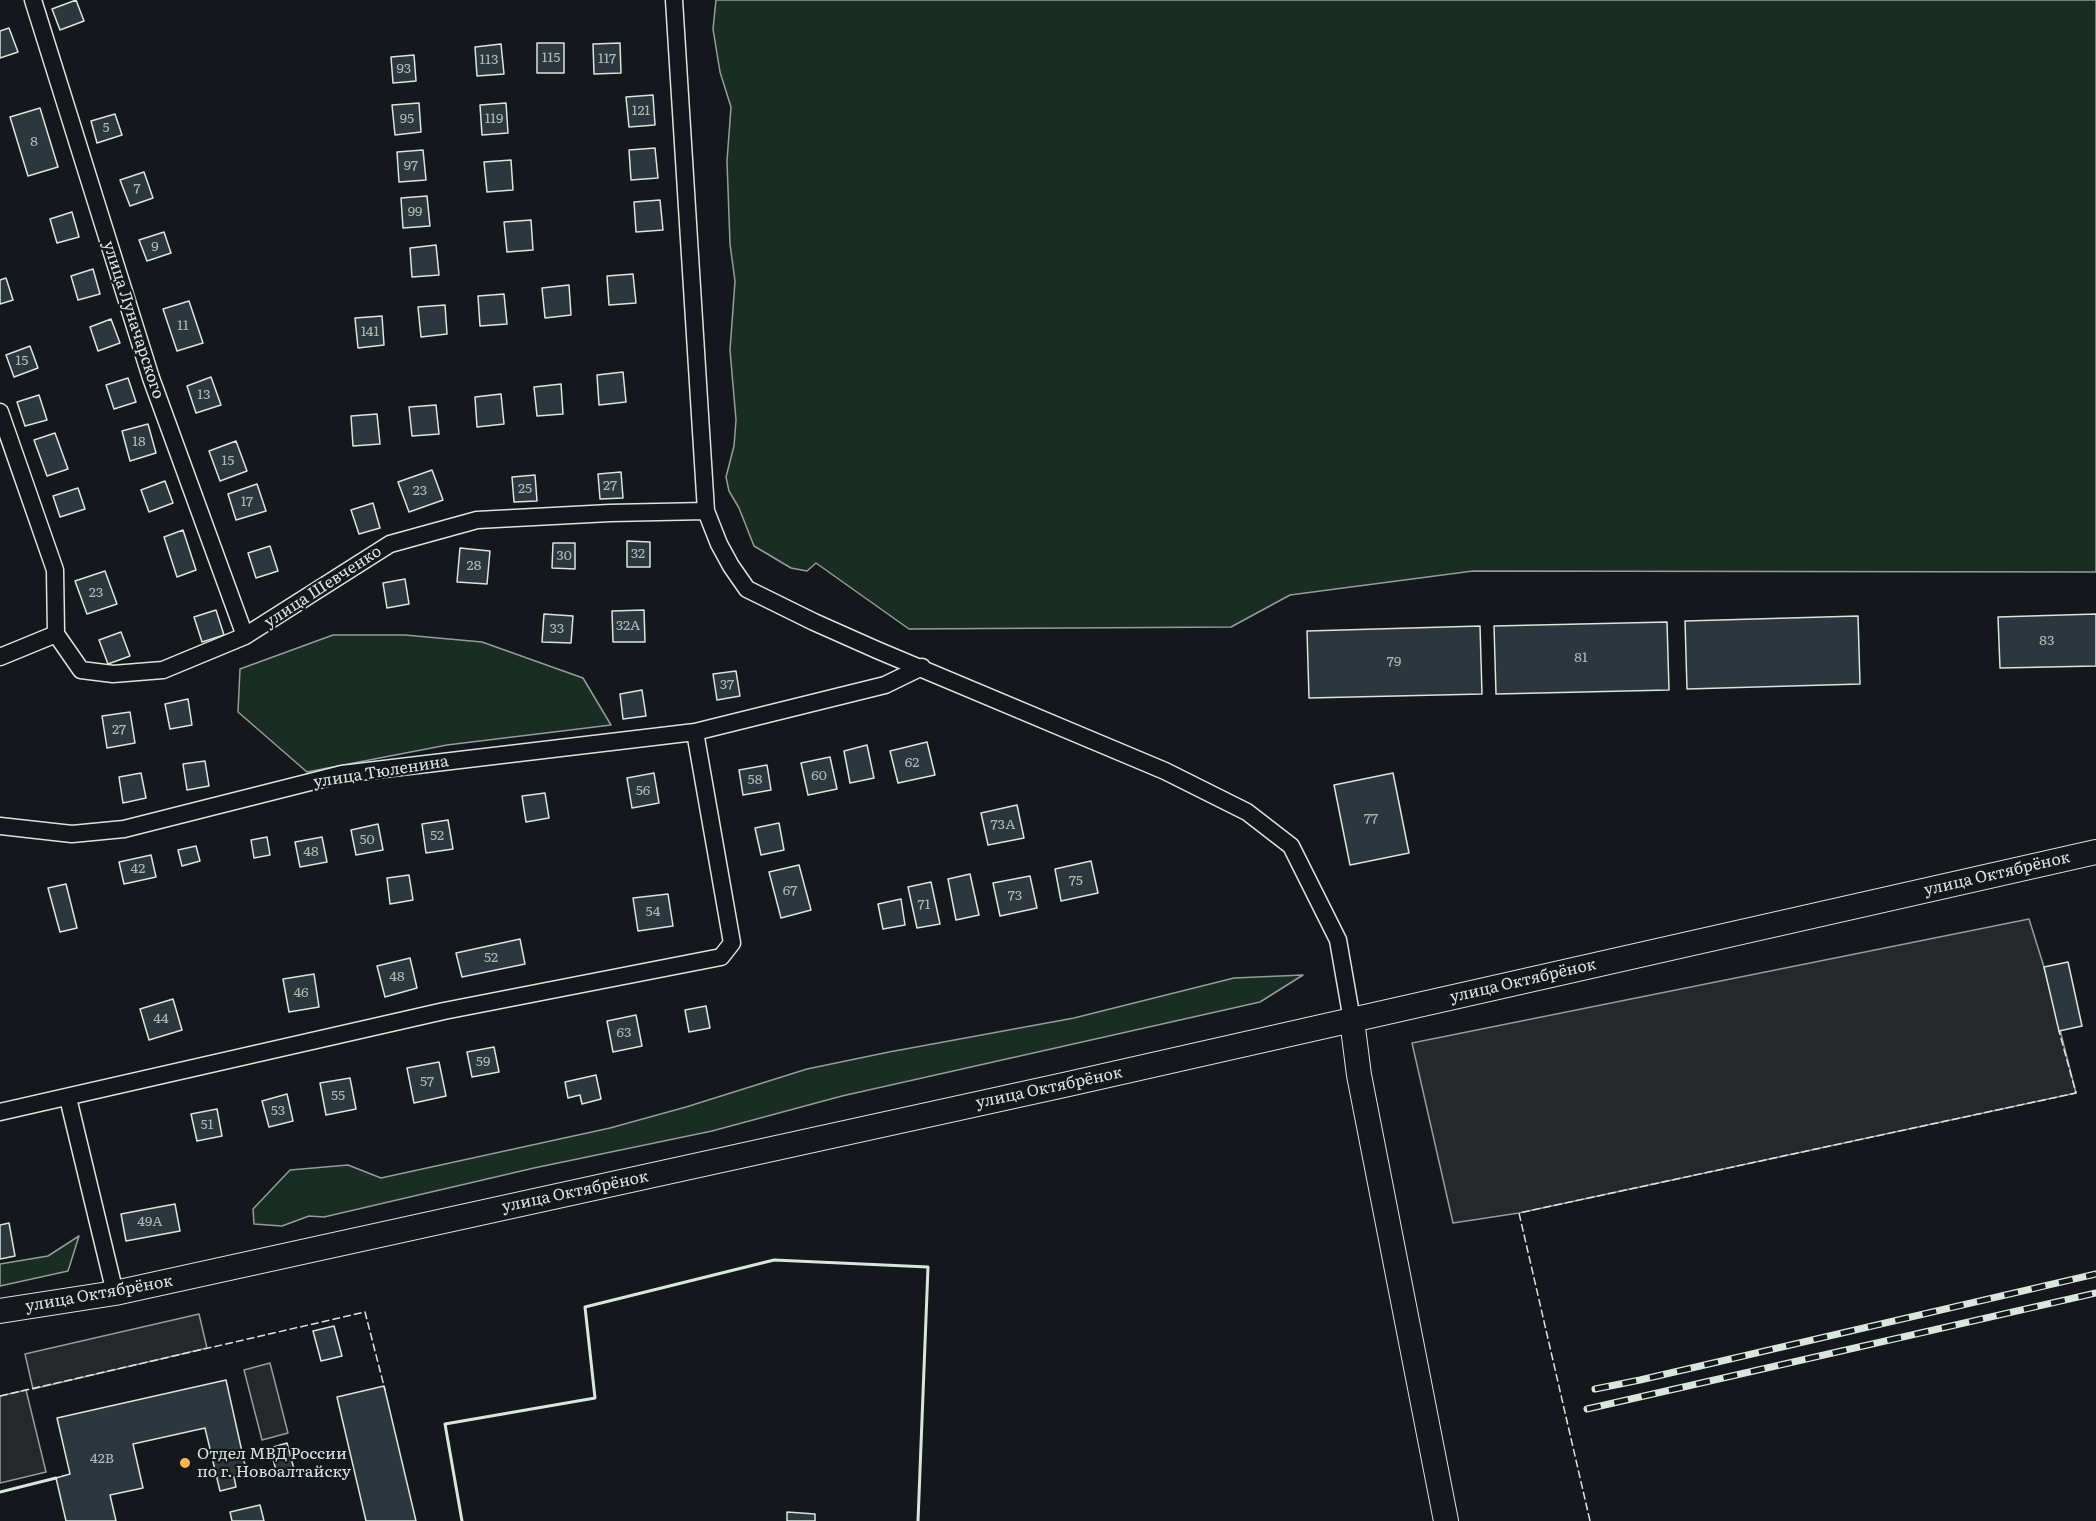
<!DOCTYPE html>
<meta charset="utf-8">
<style>
body{margin:0}
canvas{display:block;background:#14181c}
</style>
<canvas width="2096" height="1521"></canvas>
<script>
const ctx = document.querySelector('canvas').getContext('2d');
ctx.lineJoin = 'round';
function fillPath(path, color) {
  ctx.fillStyle = color;
  ctx.fill(path, 'evenodd');
}
function stroke(path, color, width, dash) {
  ctx.strokeStyle = color;
  ctx.lineWidth = width;
  ctx.lineCap = dash ? 'butt' : 'round';
  ctx.setLineDash(dash || []);
  ctx.stroke(path);
}
function label(font, color, halo, rows, align = 'center') {
  ctx.font = font + ' Literata,serif';
  ctx.lineWidth = 4.5;
  ctx.setLineDash([]);
  ctx.textBaseline = 'middle';
  ctx.strokeStyle = halo;
  ctx.fillStyle = color;
  for (const [text, x, y, turn = 0] of rows) {
    ctx.save();
    ctx.translate(x, y);
    ctx.rotate((+turn || 0) * Math.PI / 180);
    ctx.textAlign = isNaN(turn) ? turn : align;
    if (halo) ctx.strokeText(text, 0, 0);
    ctx.fillText(text, 0, 0);
    ctx.restore();
  }
}
const green = new Path2D(`
 M716,0H2096V572L1473,571L1290,595L1231,627L909,629L816,563L807,571L791,568L754,546L739,508L729,491L726,477L734,446L736,420L730,350L735,281L730,244L727,161L731,107L720,72L713,29Z
 M333,635H405L482,642L583,678L611,725L447,745L307,772L238,712L240,669Z
 M1303,975L1260,1002L842,1096L712,1131L534,1168L324,1217L309,1216L282,1226L254,1224L253,1209L290,1170L348,1165L381,1178L610,1128L686,1107L807,1069L889,1052L1074,1018L1234,978Z
 M79,1236L68,1271L0,1286V1264L48,1256Z`);
fillPath(green, '#1a2d24');
stroke(green, '#939e99', 1.5);
const parking = new Path2D(`
 M2029,919L2044,967L2076,1093L1519,1213L1453,1223L1412,1043Z
 M199,1314L207,1348L33,1389L25,1354Z
 M270,1363L288,1433L262,1440L244,1370Z
 M26,1390L46,1472L0,1483V1396Z`);
fillPath(parking, '#24282b');
stroke(parking, '#939e99', 1.5);
const building = new Path2D(`
 M76,0L84,21L60,30L52,9Z
 M9,28L18,52L0,58V31Z
 M537,43H564V73H537Z
 M620,43L621,73L594,74L593,44Z
 M501,44L504,74L477,76L475,47Z
 M414,55L416,81L393,83L391,57Z
 M653,95L655,125L629,127L626,97Z
 M419,103L421,132L395,135L392,105Z
 M506,103L508,133L482,135L480,105Z
 M40,108L58,167L28,176L10,117Z
 M115,114L122,135L97,143L91,121Z
 M655,148L658,178L631,180L629,150Z
 M423,150L426,180L399,182L397,152Z
 M511,160L513,190L487,192L484,162Z
 M144,172L153,198L130,206L120,180Z
 M427,196L430,226L403,228L401,198Z
 M660,200L663,230L636,232L634,202Z
 M72,212L79,237L57,243L50,219Z
 M531,220L533,250L507,252L504,222Z
 M164,232L171,253L147,261L139,240Z
 M436,245L439,275L412,277L410,248Z
 M93,269L100,294L78,300L71,276Z
 M633,274L636,303L609,305L607,276Z
 M6,278L13,300L0,304V280Z
 M569,285L571,315L545,318L542,288Z
 M504,294L507,324L480,326L478,296Z
 M189,301L203,343L177,351L163,309Z
 M445,305L447,334L421,337L418,307Z
 M382,316L384,345L358,348L355,318Z
 M111,319L120,343L98,351L90,327Z
 M30,346L38,368L14,377L6,355Z
 M623,372L626,402L599,405L597,375Z
 M211,377L221,405L196,413L187,386Z
 M128,378L136,402L114,409L106,385Z
 M561,384L563,414L537,416L534,387Z
 M501,394L504,424L477,427L475,397Z
 M39,395L47,420L25,426L17,402Z
 M436,405L439,434L412,436L409,407Z
 M377,414L380,444L353,446L351,416Z
 M148,424L156,453L130,461L122,431Z
 M55,433L68,469L47,476L34,440Z
 M236,441L247,471L220,481L209,451Z
 M432,470L443,500L409,512L398,482Z
 M621,472L623,498L600,499L598,474Z
 M535,475L537,501L514,502L512,477Z
 M165,481L173,503L149,512L141,490Z
 M257,484L266,511L236,520L228,494Z
 M78,488L85,509L60,517L53,496Z
 M373,503L380,528L359,534L351,510Z
 M183,530L196,570L177,577L164,537Z
 M627,541L650,542V567H627Z
 M553,543H575V569L552,568Z
 M270,546L278,571L256,578L248,553Z
 M460,548L490,551L487,584L457,582Z
 M105,571L117,604L87,614L75,581Z
 M405,579L409,604L387,608L383,583Z
 M216,610L224,635L202,642L194,617Z
 M644,610L645,642H613L612,611Z
 M544,614L573,616L571,643L542,642Z
 M2096,614V666L2000,668L1998,617Z
 M1858,616L1860,684L1687,689L1685,621Z
 M1667,622L1669,690L1496,694L1494,626Z
 M1480,626L1482,694L1309,698L1307,631Z
 M121,632L130,656L108,664L99,640Z
 M736,671L740,696L717,700L713,674Z
 M642,690L646,716L623,719L620,694Z
 M188,699L192,725L170,729L165,704Z
 M130,712L135,743L107,748L102,716Z
 M927,742L935,775L898,783L890,751Z
 M867,745L874,778L850,783L844,751Z
 M830,757L837,789L808,795L801,763Z
 M205,761L209,786L187,790L183,764Z
 M767,765L771,790L743,795L739,770Z
 M141,773L146,798L123,803L119,777Z
 M654,773L659,803L632,808L627,778Z
 M1393,773L1409,853L1350,865L1334,785Z
 M545,793L549,818L526,822L522,796Z
 M1017,805L1024,838L988,845L981,813Z
 M448,820L453,849L426,853L422,824Z
 M779,823L784,850L761,855L755,828Z
 M378,824L383,850L356,855L351,830Z
 M267,837L270,855L254,858L251,840Z
 M322,837L327,862L300,867L295,842Z
 M196,846L200,861L182,866L178,850Z
 M151,855L156,877L124,884L119,862Z
 M1091,861L1098,893L1061,901L1055,869Z
 M799,865L811,910L781,918L769,872Z
 M970,874L979,915L956,920L948,879Z
 M409,875L413,900L390,904L387,878Z
 M1030,876L1037,908L1000,916L993,883Z
 M931,882L940,924L917,928L908,887Z
 M66,884L77,928L60,932L48,888Z
 M668,894L673,926L638,931L633,898Z
 M901,899L905,925L883,929L878,904Z
 M520,939L525,964L462,977L456,953Z
 M410,958L417,988L385,997L377,966Z
 M2068,962L2082,1026L2059,1031L2044,967Z
 M314,974L319,1007L289,1012L283,979Z
 M173,999L182,1030L149,1040L140,1009Z
 M706,1006L710,1028L689,1032L685,1010Z
 M636,1015L642,1046L613,1052L607,1021Z
 M494,1047L499,1072L472,1077L467,1052Z
 M439,1062L446,1096L414,1103L407,1068Z
 M596,1075L601,1099L582,1104L580,1095L568,1098L565,1082Z
 M350,1078L356,1109L326,1115L320,1083Z
 M287,1094L293,1121L269,1127L262,1101Z
 M217,1109L222,1136L197,1141L191,1114Z
 M175,1204L180,1231L126,1241L121,1214Z
 M9,1223L15,1256L0,1259V1225Z
 M334,1326L342,1356L321,1361L313,1331Z
 M226,1380L247,1474L234,1477L236,1487L220,1491L205,1428L133,1444L143,1488L110,1495L116,1521H66L56,1478L70,1474L57,1418Z
 M384,1386L416,1521H366L337,1397Z
 M287,1443L294,1469L277,1474L270,1448Z
 M260,1505L264,1521H232L230,1512Z
 M787,1512L815,1514V1521H787Z`);
fillPath(building, '#2c363c');
stroke(building, '#d8e6dc', 1.5);
const street = new Path2D(`
 M33,0L151,378L245,636
 M674,0L706,511L719,544L731,566L747,589L814,622L877,650L1165,771L1247,812L1291,846L1338,940L1352,1020
 M0,412L55,570L56,634
 M0,657L56,634L81,670L113,674L163,670L245,636L390,544L477,520L610,513L706,511
 M0,826L72,834L124,829L342,774L695,732L885,685L922,667
 M68,1098L115,1293
 M0,1112L444,1011L721,957L732,943L695,732`);
const secondary = new Path2D(`
 M1352,1020L1359,1075L1446,1521
 M0,1311L115,1293L1073,1083L2096,852`);
stroke(street, '#d8e6dc', 19);
stroke(secondary, '#d8e6dc', 26);
stroke(street, '#14181c', 16);
stroke(secondary, '#14181c', 24);
const rail = new Path2D(`
 M1595,1389L1640,1380L2096,1274
 M1587,1409L2096,1293`);
stroke(rail, '#d8e6dc', 7);
stroke(rail, '#14181c', 4.5, [14]);
stroke(new Path2D(`
 M0,1396L365,1312L385,1390
 M1590,1521L1519,1213L2076,1093L2059,1031`), '#d8e6dc', 1.5, [8, 3]);
stroke(new Path2D(`
 M0,1492L56,1478
 M462,1521L445,1424L595,1398L585,1307L774,1260L928,1267L918,1521`), '#d8e6dc', 3);
for (const [x, y, r, color] of [
 [185,1463,6,"#ffb74d"]
]) {
  const dot = new Path2D();
  dot.arc(x, y, r, 0, 2 * Math.PI);
  ctx.fillStyle = color;
  ctx.fill(dot);
  stroke(dot, '#14181c', 2);
}
label('14px', '#adbab4', null, [
 ["115",551,58],
 ["117",607,59],
 ["113",489,60],
 ["93",404,69],
 ["121",641,111],
 ["95",407,119],
 ["119",494,119],
 ["5",106,128],
 ["8",34,142],
 ["97",411,166],
 ["7",137,189],
 ["99",415,212],
 ["9",155,247],
 ["11",183,326],
 ["141",370,332],
 ["15",22,361],
 ["13",204,395],
 ["18",139,442],
 ["15",228,461],
 ["27",610,486],
 ["25",525,489],
 ["23",420,491],
 ["17",247,502],
 ["32",638,554],
 ["30",564,556],
 ["28",474,566],
 ["23",96,593],
 ["32А",628,626],
 ["33",557,629],
 ["83",2047,641],
 ["81",1581,658],
 ["79",1394,662],
 ["37",727,685],
 ["27",119,730],
 ["62",912,763],
 ["60",819,776],
 ["58",755,780],
 ["56",643,791],
 ["77",1371,819],
 ["73А",1003,825],
 ["52",437,836],
 ["50",367,840],
 ["48",311,852],
 ["42",138,869],
 ["75",1076,881],
 ["67",790,891],
 ["73",1015,896],
 ["71",924,905],
 ["54",653,912],
 ["52",491,958],
 ["48",397,977],
 ["46",301,993],
 ["44",161,1019],
 ["63",624,1033],
 ["59",483,1062],
 ["57",427,1082],
 ["55",338,1096],
 ["53",278,1111],
 ["51",207,1125],
 ["49А",150,1222],
 ["42В",102,1459]
]);
label('16px', '#d8e6dc', '#14181c', [
 ["улица Луначарского",133,320,72],
 ["улица Шевченко",323,587,-33],
 ["улица Тюленина",381,772,-9],
 ["улица Октябрёнок",1997,874,-13],
 ["улица Октябрёнок",1523,981,-13],
 ["улица Октябрёнок",1049,1088,-12],
 ["улица Октябрёнок",575,1192,-12],
 ["улица Октябрёнок",99,1294,-10]
]);
label('16px', '#d8e6dc', '#14181c', [
 ["Отдел МВД России",197,1454],
 ["по г. Новоалтайску",197,1472]
], 'left');
</script>
